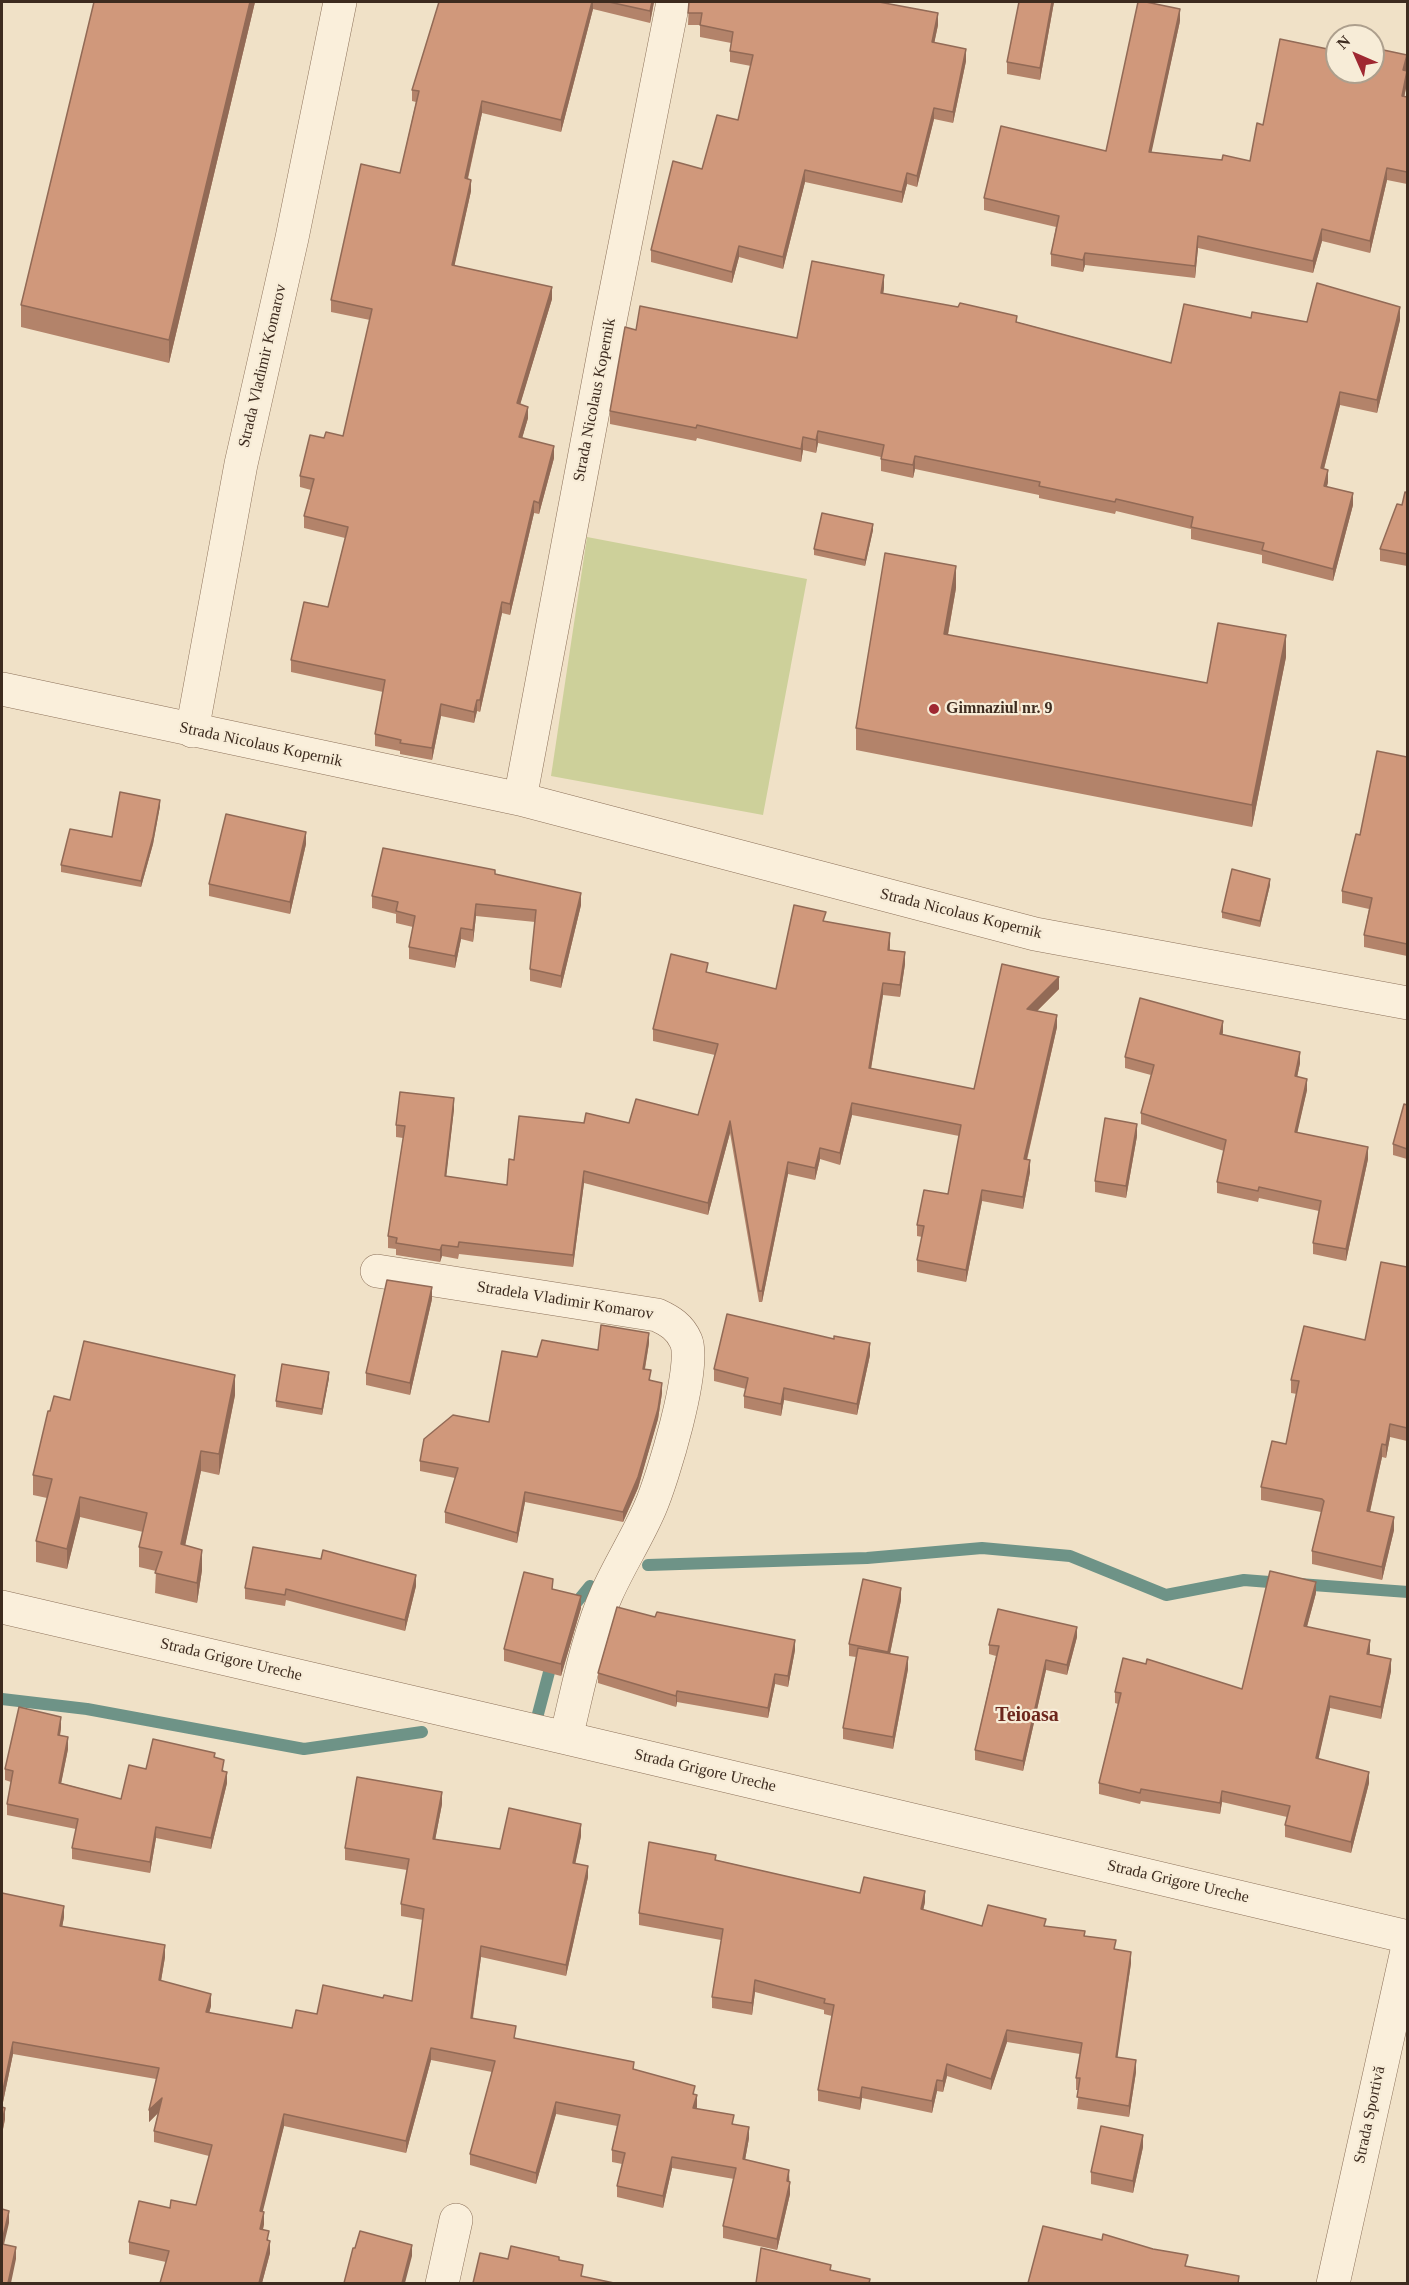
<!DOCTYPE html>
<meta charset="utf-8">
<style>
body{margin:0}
#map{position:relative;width:1409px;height:2285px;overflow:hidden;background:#f0e1c7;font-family:"Times New Roman",serif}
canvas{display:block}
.frame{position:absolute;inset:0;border:3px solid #3d2b1f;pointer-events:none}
.north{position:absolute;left:1325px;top:24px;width:60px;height:60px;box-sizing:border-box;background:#f7ecd7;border:2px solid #ad9f8d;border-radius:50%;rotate:315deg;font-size:16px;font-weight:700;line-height:24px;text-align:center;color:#3d2b1f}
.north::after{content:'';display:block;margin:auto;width:21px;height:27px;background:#9f2831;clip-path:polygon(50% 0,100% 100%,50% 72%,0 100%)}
</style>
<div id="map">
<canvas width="1409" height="2285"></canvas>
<div class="frame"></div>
<div class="north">N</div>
</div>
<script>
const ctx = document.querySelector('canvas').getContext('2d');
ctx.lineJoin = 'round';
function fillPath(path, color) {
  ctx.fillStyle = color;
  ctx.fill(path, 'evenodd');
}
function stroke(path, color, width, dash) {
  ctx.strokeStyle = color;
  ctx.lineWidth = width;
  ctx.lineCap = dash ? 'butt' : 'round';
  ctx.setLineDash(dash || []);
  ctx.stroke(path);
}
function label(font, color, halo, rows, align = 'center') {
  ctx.font = font + ' "Times New Roman",serif';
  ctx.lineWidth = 4.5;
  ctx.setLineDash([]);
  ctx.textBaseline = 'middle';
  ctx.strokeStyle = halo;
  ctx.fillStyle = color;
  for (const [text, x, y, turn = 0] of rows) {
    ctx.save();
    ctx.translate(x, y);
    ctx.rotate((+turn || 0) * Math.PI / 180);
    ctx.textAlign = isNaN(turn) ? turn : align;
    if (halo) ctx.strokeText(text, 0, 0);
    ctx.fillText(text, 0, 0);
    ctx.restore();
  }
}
fillPath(new Path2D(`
 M587,537L807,579L763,815L551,776Z`), '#cdd09a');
stroke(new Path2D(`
 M648,1565L867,1558L982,1548L1070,1556L1166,1595L1244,1580L1282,1583
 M1299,1584L1408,1592
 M572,1608L590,1586
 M2,1699L87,1709L304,1749L422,1732
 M538,1714L553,1657`), '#6e9387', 12);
const minor = new Path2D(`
 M2,689L520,799L1035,934L1408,1003
 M192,731L241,464L292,238L340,2
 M520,799L609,326L673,2
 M377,1271L657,1315C670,1321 680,1327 686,1341C697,1366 662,1481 650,1508C637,1538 620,1564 607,1593C588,1635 577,1693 566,1738
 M2,1607L566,1738L1408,1937
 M442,2284L456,2220`);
const tertiary = new Path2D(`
 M1333,2284L1408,1946`);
stroke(minor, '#8d725b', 34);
stroke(tertiary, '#8d725b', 34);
stroke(minor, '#faefdb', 33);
stroke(tertiary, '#faefdb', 33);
fillPath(new Path2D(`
 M94,2H255L169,363L21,327V305Z
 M439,2H654L650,23L593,9L561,132L482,113L468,179L471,191L454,266L552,299L520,404L528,418L522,438L554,458L539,514L534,513L510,615L502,613L480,712L477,711L474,723L441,716L432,760L400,754V751L375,746V734L383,692L291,672V660L328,607L345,538L304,528V516L311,490L300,487V476L324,438L343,436L370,320L331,312V300L400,173L416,102L412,101V90Z
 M689,2L938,25L934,43L966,61L953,123L934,119L917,187L907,184L902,203L805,182L783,269L739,257L732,283L651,262V250L702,169L738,120L751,66L730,62V51L731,43L700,37V25H688Z
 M1054,2L1040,80L1007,74V62Z
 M1180,21L1151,152L1222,160L1250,161L1263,125L1407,67L1406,71L1407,83L1404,97H1407V184L1387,180L1370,253L1322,241L1313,273L1198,248L1195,278L1085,265L1083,272L1051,266V254L1056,227L984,210V198L1106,151Z
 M884,288L883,294L1017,322L1171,363L1251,318L1307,322L1400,320L1377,413L1340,405L1324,469L1328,482L1327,486L1353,505L1333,581L1262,563V555L1191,539V529L1116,511L1115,514L1039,498V495L915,469L913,478L881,471V457L818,443L816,453L803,450L801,462L697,438L696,441L610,424V411L636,330L797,338Z
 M1407,493V566L1380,561V549Z
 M873,530L865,566L814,555V549Z
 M956,588L948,635L1207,683L1286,657L1252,827L856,750V728Z
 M1407,757V956L1364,947V935L1369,909L1342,903V891L1360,835Z
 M160,806L153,844L141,887L61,872V865L112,837Z
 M306,844L290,914L209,896V884Z
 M495,874L581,905L561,988L530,981V969L535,922L476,916L473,942L461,939L455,968L409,959V947L413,927L396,923V914L372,908V896Z
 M1270,885L1260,927L1222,918V912Z
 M826,922L890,945V950L905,964L900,997L883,995L871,1069L974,1089L1002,964L1059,989L1037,1011L1057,1027L1027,1160L1030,1172L1023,1209L982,1201L966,1282L917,1272V1260L922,1237L917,1236V1225L948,1194L959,1136L852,1115L840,1165L820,1159L815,1180L788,1174L762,1302H759L730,1133L708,1215L584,1183L573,1267L459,1254L458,1259L442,1256L440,1262L396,1255V1249L388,1248V1236L403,1138L396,1137V1125L454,1109L446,1176L507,1185L514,1160L584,1123H629L698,1115L715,1055L653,1041V1029L708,973L776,989Z
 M1223,1032L1222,1035L1300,1063L1297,1077L1307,1090L1297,1132L1368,1159L1346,1261L1313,1254V1243L1319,1211L1259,1198L1258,1202L1217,1193V1182L1224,1151L1141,1124V1113L1151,1075L1125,1068V1057Z
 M1407,1105V1159L1393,1155V1144Z
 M1137,1136L1126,1198L1095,1192V1181Z
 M1407,1267V1441L1390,1437L1386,1458L1382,1457L1370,1512L1394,1530L1382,1580L1312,1564V1551L1321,1512L1261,1500V1487L1286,1444L1297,1394L1291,1393V1380L1365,1340Z
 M432,1299L410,1395L366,1385V1373Z
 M649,1343L645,1369L651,1381L662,1393L658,1419L638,1488L623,1522L525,1502L517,1543L445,1523V1512L455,1478L420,1471V1461L489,1422L537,1357Z
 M870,1355L857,1415L784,1400L781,1416L744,1408V1396L746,1389L714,1381V1369Z
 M329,1378L322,1415L276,1407V1401Z
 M235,1395L219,1475L201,1471L185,1545L202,1570L197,1603L155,1593L156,1571L139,1567V1547L143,1532L80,1517L67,1569L36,1562V1541L47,1498L33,1495V1475L50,1411L70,1400Z
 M416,1586L405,1631L286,1600L285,1606L245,1599V1588Z
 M553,1589L581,1608L561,1676L504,1661V1649Z
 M1316,1593L1307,1627L1370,1651L1369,1655L1391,1671L1381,1719L1330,1708L1318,1759L1369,1783L1351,1853L1285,1837V1825L1287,1817L1222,1802L1220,1814L1141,1801L1140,1804L1099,1794V1783L1118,1704L1115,1703V1692L1242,1689Z
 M901,1600L890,1654L908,1669L893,1749L843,1739V1728L856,1657L849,1656V1644Z
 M655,1617L795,1650L788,1687L775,1684L768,1718L677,1702L676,1707L598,1683V1673Z
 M1077,1637L1067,1675L1046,1670L1023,1771L975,1760V1750L996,1656L989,1654V1645Z
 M61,1728L60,1736L68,1749L61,1783L121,1799L146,1769L215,1757L224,1771L227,1783L211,1849L156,1838L150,1873L72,1859V1848L76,1829L7,1815V1804L11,1782L5,1780V1769Z
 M442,1804L435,1840L500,1849L581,1836L575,1863L588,1877L566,1976L481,1957L473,2018L516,2038L634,2069L695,2095L697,2107L696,2109L734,2124L749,2138L745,2160L789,2170L790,2194L777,2250L723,2238V2226L734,2179L672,2168L663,2208L617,2197V2186L622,2164L612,2162V2150L617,2126L556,2114L536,2184L470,2165V2154L492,2072L431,2060L406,2153L284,2126L262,2212L264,2224L263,2230L269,2241L270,2253L262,2283H160L166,2262L129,2254V2242L170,2208L196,2205L209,2156L154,2142V2131L158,2113L149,2122L156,2079L13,2054L2,2107L5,2119L2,2134V1893L64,1917L62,1927L165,1957L161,1981L211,2006L209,2013L292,2028L317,2014L383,1998L412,2001L423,1920L401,1916V1904L407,1870L345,1860V1848Z
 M716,1860L860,1893L925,1902L923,1910L982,1926H1046L1085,1936L1116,1950L1131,1963L1117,2057L1136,2072L1129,2117L1077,2109L1079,2090H1076V2078L1080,2054L1007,2042L991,2090L947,2076L943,2092L937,2091L932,2113L862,2098L860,2110L818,2101V2090L832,2016L824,2014V2010L755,1992L752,2015L712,2008V1997L721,1940L639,1925V1913Z
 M1143,2147L1133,2193L1091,2184V2172Z`), '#b3836a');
fillPath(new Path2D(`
 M250,2H255L169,363V340Z
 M592,2H593V9L561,132V120Z
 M652,2H654L650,23V11Z
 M1052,2H1054L1040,80V68Z
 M1180,9V21L1149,164V152Z
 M938,13V25L932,54V42Z
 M966,49V61L953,123V112Z
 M1407,55V67L1403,82V70Z
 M1407,71V83L1402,108V96Z
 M482,101V113L465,190V178Z
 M934,108V119L917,187V176Z
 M1387,168V180L1370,253V241Z
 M805,170V182L783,269V257Z
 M907,173V184L902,203V192Z
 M471,180V191L452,277V265Z
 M1322,229V241L1313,273V261Z
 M1198,236V248L1195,278V266Z
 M739,246V257L732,283V272Z
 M1085,253V265L1083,272V260Z
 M884,275V288L881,306V293Z
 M552,287V299L517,415V403Z
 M1400,307V320L1377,413V400Z
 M1340,392V405L1321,480V468Z
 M528,407V418L519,449V437Z
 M818,431V443L816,453V440Z
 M803,437V450L801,462V449Z
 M554,446V458L539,514V503Z
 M915,456V469L913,478V465Z
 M1328,470V482L1324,498V486Z
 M1353,493V505L1333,581V569Z
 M534,501V513L510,615V604Z
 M873,524V530L865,566V560Z
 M956,566V588L944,656V634Z
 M502,602V613L480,712V700Z
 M1286,635V657L1252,827V805Z
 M477,700V711L474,723V712Z
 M441,704V716L432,760V748Z
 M160,800V806L153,844L141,887V881Z
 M306,832V844L290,914V902Z
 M1270,879V885L1260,927V921Z
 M581,893V905L561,988V976Z
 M476,904V916L473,942V930Z
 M461,928V939L455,968V956Z
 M890,933V945L888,961V950Z
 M905,952V964L900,997V985Z
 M1059,977V989L1027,1021V1009Z
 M883,983V995L869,1080V1068Z
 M1057,1015V1027L1024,1171V1159Z
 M1223,1021V1032L1220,1046V1034Z
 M1300,1052V1063L1295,1087V1076Z
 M1307,1079V1090L1295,1143V1132Z
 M454,1098V1109L445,1188V1176Z
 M852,1103V1115L840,1165V1153Z
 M730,1121V1133L708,1215V1203Z
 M1137,1124V1136L1126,1198V1186Z
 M1368,1147V1159L1346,1261V1249Z
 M820,1148V1159L815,1180V1168Z
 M1030,1160V1172L1023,1209V1197Z
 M788,1162V1174L762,1302V1291Z
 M584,1171V1183L573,1267V1255Z
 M982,1190V1201L966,1282V1270Z
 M442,1245V1256L440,1262V1250Z
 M432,1287V1299L410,1395V1383Z
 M649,1333V1343L643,1379V1369Z
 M870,1343V1355L857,1415V1404Z
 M329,1372V1378L322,1415V1409Z
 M235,1375V1395L219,1475V1454Z
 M662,1383V1393L658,1419L638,1488L623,1522V1512Z
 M784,1388V1400L781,1416V1404Z
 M1390,1424V1437L1386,1458V1445Z
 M1382,1444V1457L1367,1524V1511Z
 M201,1451V1471L181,1565V1544Z
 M525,1492V1502L517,1543V1533Z
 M80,1497V1517L67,1569V1549Z
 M1394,1517V1530L1382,1580V1567Z
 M202,1550V1570L197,1603V1583Z
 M416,1575V1586L405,1631V1620Z
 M1316,1582V1593L1304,1637V1626Z
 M901,1588V1600L888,1663V1652Z
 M581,1596V1608L561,1676V1664Z
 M1077,1627V1637L1067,1675V1665Z
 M795,1640V1650L788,1687V1676Z
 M1370,1640V1651L1367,1666V1654Z
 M908,1657V1669L893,1749V1737Z
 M1391,1659V1671L1381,1719V1707Z
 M1046,1660V1670L1023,1771V1761Z
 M775,1674V1684L768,1718V1708Z
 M677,1691V1702L676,1707V1696Z
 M1330,1696V1708L1316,1770V1758Z
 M61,1717V1728L58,1746V1735Z
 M68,1737V1749L59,1794V1783Z
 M227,1772V1783L211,1849V1838Z
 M1369,1772V1783L1351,1853V1842Z
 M1222,1791V1802L1220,1814V1803Z
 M442,1792V1804L433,1851V1839Z
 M581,1824V1836L573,1875V1863Z
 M156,1827V1838L150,1873V1862Z
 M588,1866V1877L566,1976V1965Z
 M925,1891V1902L921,1920V1909Z
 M64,1906V1917L60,1938V1926Z
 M165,1945V1957L159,1992V1980Z
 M481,1946V1957L471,2029V2018Z
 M1131,1952V1963L1116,2068V2057Z
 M755,1980V1992L752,2015V2003Z
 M211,1994V2006L206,2024V2012Z
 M1007,2030V2042L991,2090V2079Z
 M13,2042V2054L2,2107V2095Z
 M431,2048V2060L406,2153V2141Z
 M1136,2060V2072L1129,2117V2106Z
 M947,2064V2076L943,2092V2081Z
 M937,2080V2091L932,2113V2101Z
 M862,2087V2098L860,2110V2098Z
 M697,2095V2107L693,2120V2108Z
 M162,2098V2109L149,2122V2110Z
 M556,2102V2114L536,2184V2173Z
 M5,2108V2119L2,2134V2123Z
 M284,2114V2126L260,2223V2211Z
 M749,2127V2138L743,2171V2159Z
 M1143,2135V2147L1133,2193V2181Z
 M672,2157V2168L663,2208V2196Z
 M789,2170V2181L787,2193V2181Z
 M790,2182V2194L777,2250V2239Z
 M9,2211V2223L2,2253V2241Z
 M264,2212V2224L260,2241V2229Z
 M270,2241V2253L262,2283H259Z
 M412,2245V2256L405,2283H402Z
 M16,2247V2259L11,2283H8Z`), '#926a56');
const building = new Path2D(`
 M94,2H250L169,340L21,305Z
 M439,2H592L561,120L482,101L465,178L471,180L452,265L552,287L517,403L528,407L519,437L554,446L539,503L534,501L510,604L502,602L480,700H477L474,712L441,704L432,748L400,743L401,740L375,734L385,680L291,660L304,602L328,607L348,527L304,516L314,479L300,476L310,435L324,438L326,432L343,436L372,309L331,300L361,164L400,173L419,91L412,90Z
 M609,2H652L650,11Z
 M689,2H879L938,13L932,42L966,49L953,112L934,108L917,176L907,173L902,192L805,170L783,257L739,246L732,272L651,250L673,161L702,169L717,115L738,120L753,55L730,51L733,32L700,25L702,13H688Z
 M1019,2H1052L1040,68L1007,62Z
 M1138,2H1146L1180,9L1149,152L1222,160L1223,155L1250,161L1257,123L1263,125L1280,39L1337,51V72H1373L1374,48L1407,55L1403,70L1407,71L1402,96L1407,97V172L1387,168L1370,241L1322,229L1313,261L1198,236L1195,266L1085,253L1083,260L1051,254L1059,216L984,198L1001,126L1106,151Z
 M812,261L884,275L881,293L958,307L960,303L1017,316L1016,322L1171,363L1184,304L1251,318L1252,312L1307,322L1317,283L1400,307L1377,400L1340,392L1321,468L1328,470L1324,486L1353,493L1333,569L1262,550L1264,543L1191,527L1193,517L1116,499L1115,502L1039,486L1040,482L915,456L913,465L881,459L884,445L818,431L816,440L803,437L801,449L697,425L696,428L610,411L625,327L636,330L640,306L797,338Z
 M1405,492L1407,493V554L1380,549L1397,504L1402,505Z
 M822,513L873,524L865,560L814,549Z
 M885,553L956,566L944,634L1207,683L1218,623L1286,635L1252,805L856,728Z
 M1377,751L1407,757V944L1364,935L1372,898L1342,891L1356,834L1360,835Z
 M120,792L160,800L153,837L141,881L61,865L70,829L112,837Z
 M226,814L306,832L290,902L209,884Z
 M383,848L495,870V874L581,893L561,976L530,969L536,910L476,904L473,930L461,928L455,956L409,947L415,916L396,911L398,902L372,896Z
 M1232,869L1270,879L1260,921L1222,912Z
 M794,905L826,912L823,921L890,933L888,950L905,952L900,985L883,983L869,1068L974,1089L1002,964L1059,977L1027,1009L1057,1015L1024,1159L1030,1160L1023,1197L982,1190L966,1270L917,1260L924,1226L917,1225L924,1190L948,1194L961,1125L852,1103L840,1153L820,1148L815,1168L788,1162L762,1291H759L730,1121L708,1203L584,1171L573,1255L459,1242L458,1247L442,1245L440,1250L396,1243L397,1238L388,1236L405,1126L396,1125L400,1092L454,1098L445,1176L507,1185L509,1159L514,1160L519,1116L584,1123L586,1113L629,1123L636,1099L698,1115L718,1044L653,1029L671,954L708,963L706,972L776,989Z
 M1140,998L1223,1021L1220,1034L1300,1052L1295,1076L1307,1079L1295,1132L1368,1147L1346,1249L1313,1243L1321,1201L1259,1187L1258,1191L1217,1182L1226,1140L1141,1113L1154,1065L1125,1057Z
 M1404,1104L1407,1105V1149L1393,1144Z
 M1105,1118L1137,1124L1126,1186L1095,1181Z
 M1381,1262L1407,1267V1428L1390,1424L1386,1445L1382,1444L1367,1511L1394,1517L1382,1567L1312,1551L1324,1501L1322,1499L1261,1487L1272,1441L1286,1444L1299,1381L1291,1380L1304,1326L1365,1340Z
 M387,1280L432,1287L410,1383L366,1373Z
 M727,1314L834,1339V1336L870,1343L857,1404L784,1388L781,1404L744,1396L748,1378L714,1369Z
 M601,1325L649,1333L643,1369L651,1370L649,1380L662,1383L658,1409L638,1477L623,1512L525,1492L517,1533L445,1512L458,1468L420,1461L424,1439L453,1415L489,1422L502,1351L537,1357L542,1340L598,1350Z
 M84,1341L235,1375L219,1454L201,1451L181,1544L202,1550L197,1583L155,1573L162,1552L139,1547L147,1513L80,1497L67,1549L36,1541L52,1479L33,1475L48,1411H50L54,1396L70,1400Z
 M282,1364L329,1372L322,1409L276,1401Z
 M253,1547L321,1559L323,1550L416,1575L405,1620L286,1589L285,1595L245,1588Z
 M1270,1571L1316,1582L1304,1626L1370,1640L1367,1654L1391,1659L1381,1707L1330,1696L1316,1758L1369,1772L1351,1842L1285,1825L1290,1806L1222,1791L1220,1803L1141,1789L1140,1793L1099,1783L1121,1693L1115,1692L1123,1658L1146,1664L1147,1659L1242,1689Z
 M524,1572L553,1579L552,1589L581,1596L561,1664L504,1649Z
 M863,1579L901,1588L888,1652L849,1644Z
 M617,1607L655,1617L657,1612L795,1640L788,1676L775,1674L768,1708L677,1691L676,1696L598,1673Z
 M998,1609L1077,1627L1067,1665L1046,1660L1023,1761L975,1750L999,1646L989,1645Z
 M858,1648L908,1657L893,1737L843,1728Z
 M19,1707L61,1717L58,1735L68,1737L59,1783L121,1799L129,1765L146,1769L153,1739L215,1753L214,1757L224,1760L222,1771L227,1772L211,1838L156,1827L150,1862L72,1848L78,1819L7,1804L13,1771L5,1769Z
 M357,1777L442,1792L433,1839L500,1849L509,1808L581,1824L573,1863L588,1866L566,1965L481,1946L471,2018L516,2026L514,2038L634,2062L633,2069L695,2086L693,2094L697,2095L693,2108L734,2115L732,2124L749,2127L743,2159L789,2170L787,2181L790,2182L777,2239L723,2226L736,2168L672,2157L663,2196L617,2186L625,2153L612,2150L620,2115L556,2102L536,2173L470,2154L495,2061L431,2048L406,2141L284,2114L260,2211L264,2212L260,2229L269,2231L267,2240L270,2241L259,2283H160L169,2251L129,2242L139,2201L170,2208L171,2200L196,2205L212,2145L154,2131L162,2098L149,2110L159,2068L13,2042L2,2095V1893L64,1906L60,1926L165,1945L159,1980L211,1994L206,2012L292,2028L296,2010L317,2014L323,1985L383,1998L384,1995L412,2001L424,1909L401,1904L409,1859L345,1848Z
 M649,1842L716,1855L715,1860L860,1893L864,1877L925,1891L921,1909L982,1926L988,1905L1046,1919L1044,1926L1085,1931L1084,1936L1116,1940L1114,1949L1131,1952L1116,2057L1136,2060L1129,2106L1077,2097L1080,2078H1076L1082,2043L1007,2030L991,2079L947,2064L943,2081L937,2080L932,2101L862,2087L860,2098L818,2090L834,2005L824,2003L825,1999L755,1980L752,2003L712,1997L723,1929L639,1913Z
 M2,2107L5,2108L2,2123Z
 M1101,2126L1143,2135L1133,2181L1091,2172Z
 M2,2209L9,2211L2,2241Z
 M1043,2226L1102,2240L1103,2234L1153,2249L1188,2255L1185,2266L1239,2276L1238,2283H1028Z
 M360,2231L412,2245L402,2283H344L353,2248H355Z
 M2,2244L16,2247L8,2283H2Z
 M511,2246L559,2257V2260L583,2265L581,2276L614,2283H473L480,2253L508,2259Z
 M761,2248L831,2265L830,2270L870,2279L869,2283H756Z`);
fillPath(building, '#d0987b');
stroke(building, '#926a56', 1.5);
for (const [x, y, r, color] of [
 [934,709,6,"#9f2831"]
]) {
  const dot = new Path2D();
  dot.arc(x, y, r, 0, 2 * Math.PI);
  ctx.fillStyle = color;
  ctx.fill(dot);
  stroke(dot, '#f7ecd7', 2);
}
label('16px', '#3d2b1f', '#f7ecd7', [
 ["Strada Vladimir Komarov",263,366,-77],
 ["Strada Nicolaus Kopernik",595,400,-79],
 ["Strada Nicolaus Kopernik",261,745,12],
 ["Strada Nicolaus Kopernik",961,914,14],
 ["Stradela Vladimir Komarov",565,1301,9],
 ["Strada Grigore Ureche",231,1660,13],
 ["Strada Grigore Ureche",705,1771,13],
 ["Strada Grigore Ureche",1178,1882,13],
 ["Strada Sportivă",1370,2115,-78]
]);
label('bold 16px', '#3d2b1f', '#f7ecd7', [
 ["Gimnaziul nr. 9",946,709]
], 'left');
label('bold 20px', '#6c271d', '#f7ecd7', [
 ["Teioasa",1027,1716]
]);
</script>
